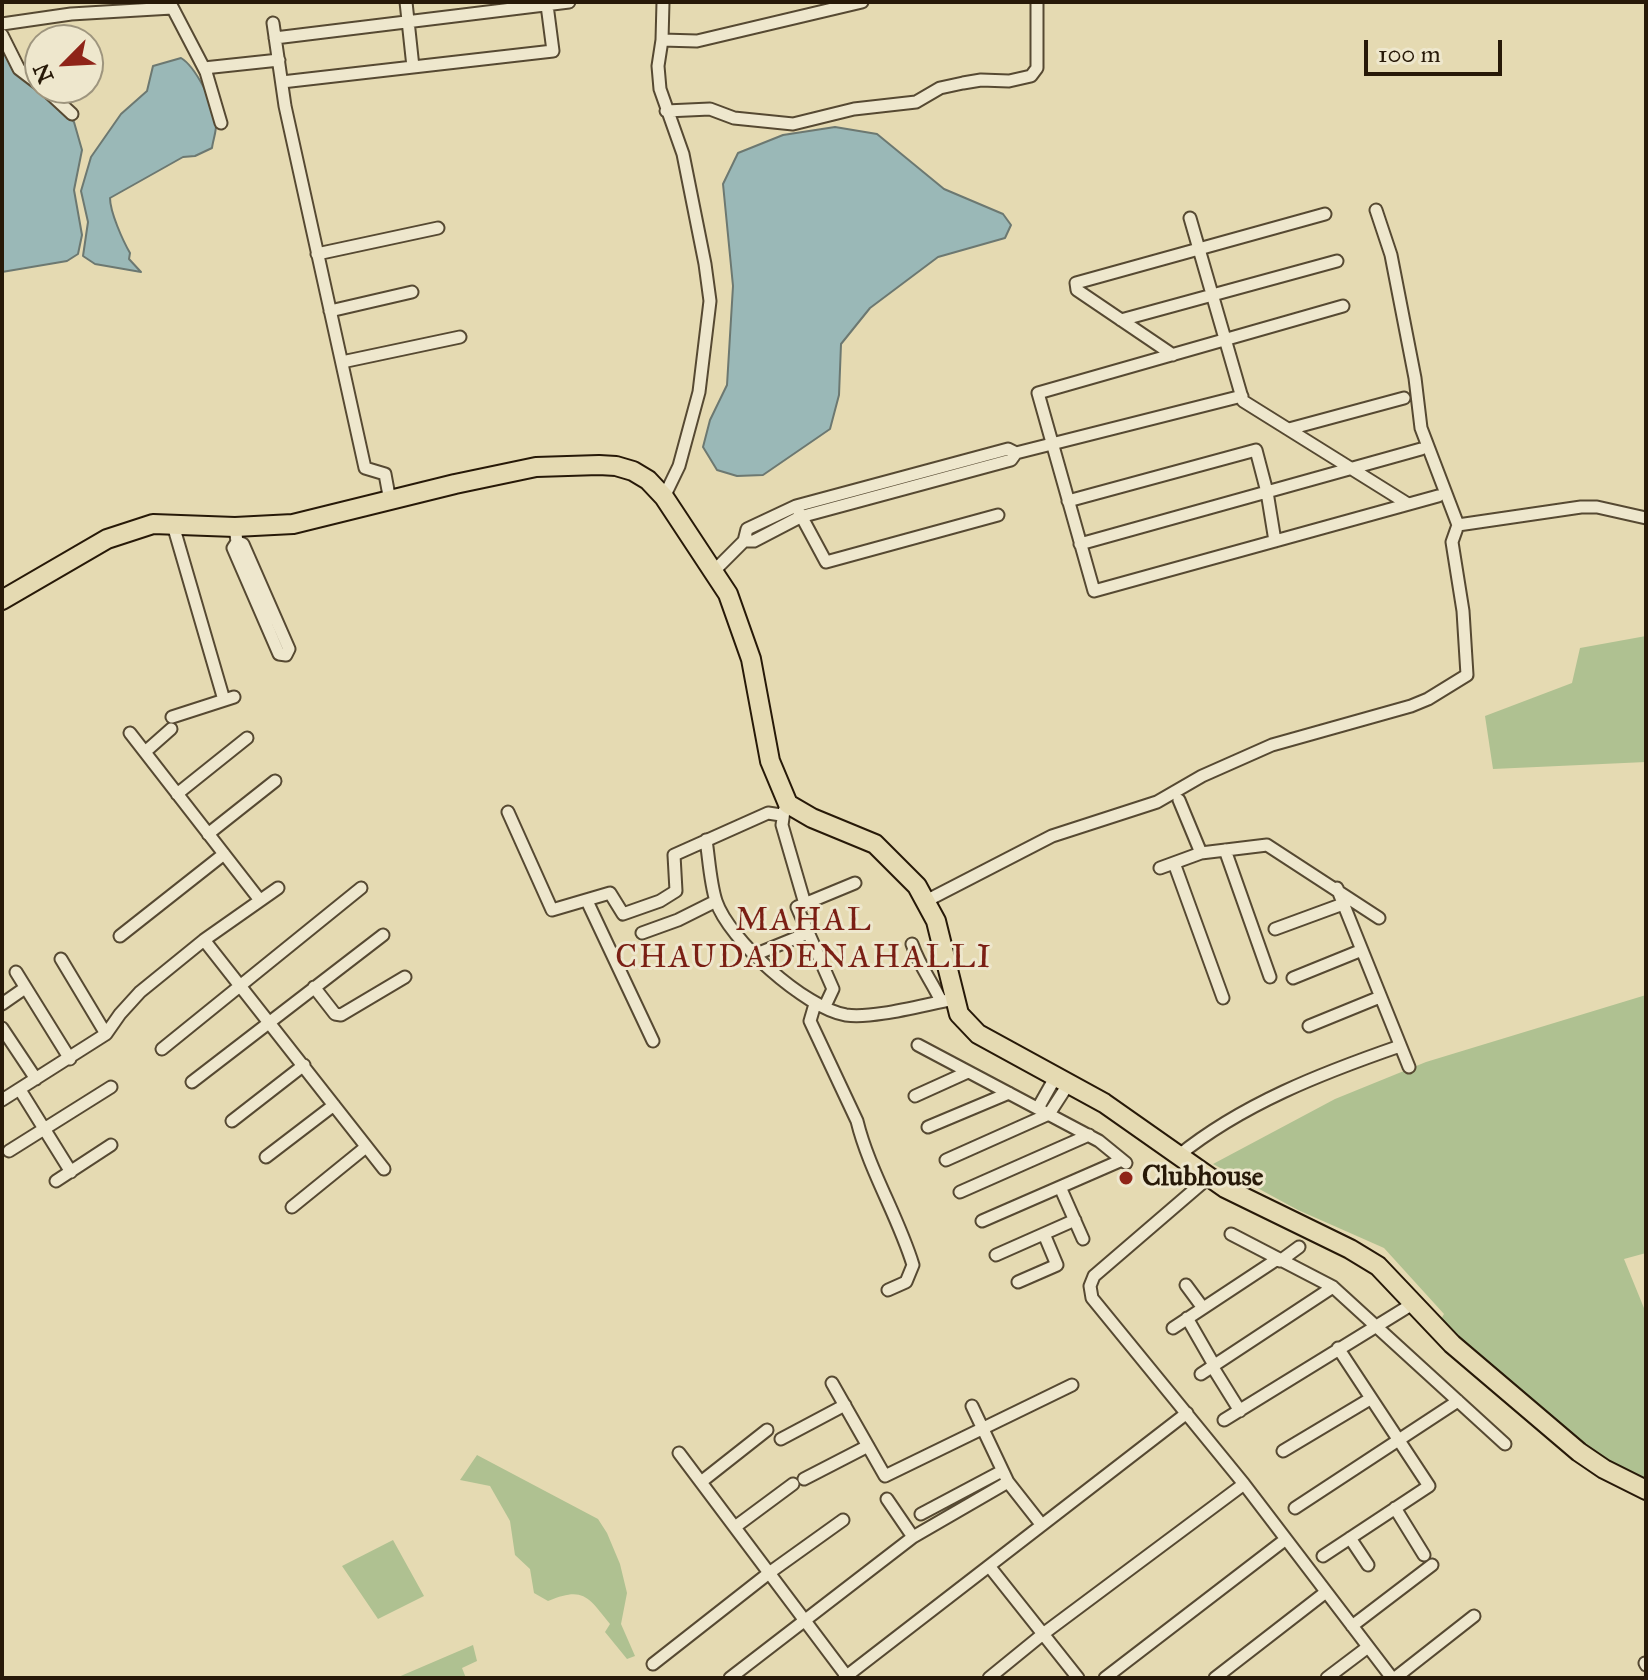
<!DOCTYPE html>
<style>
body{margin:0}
#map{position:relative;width:1648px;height:1680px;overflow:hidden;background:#e5dab2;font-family:"IM FELL Great Primer",serif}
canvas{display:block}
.frame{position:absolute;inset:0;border:4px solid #271908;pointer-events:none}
.north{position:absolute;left:24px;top:24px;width:80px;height:80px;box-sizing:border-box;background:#eee7cd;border:2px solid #9e957e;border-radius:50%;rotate:246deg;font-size:22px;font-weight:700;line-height:32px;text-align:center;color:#271908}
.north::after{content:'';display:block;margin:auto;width:28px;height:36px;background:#8f2418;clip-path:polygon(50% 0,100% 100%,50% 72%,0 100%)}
.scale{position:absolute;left:1364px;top:40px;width:138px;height:36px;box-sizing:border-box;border:4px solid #271908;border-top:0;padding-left:10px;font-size:24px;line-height:28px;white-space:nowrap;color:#271908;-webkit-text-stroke:6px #eee7cd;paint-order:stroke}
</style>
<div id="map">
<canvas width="1648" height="1680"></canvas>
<div class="frame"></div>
<div class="north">N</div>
<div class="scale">100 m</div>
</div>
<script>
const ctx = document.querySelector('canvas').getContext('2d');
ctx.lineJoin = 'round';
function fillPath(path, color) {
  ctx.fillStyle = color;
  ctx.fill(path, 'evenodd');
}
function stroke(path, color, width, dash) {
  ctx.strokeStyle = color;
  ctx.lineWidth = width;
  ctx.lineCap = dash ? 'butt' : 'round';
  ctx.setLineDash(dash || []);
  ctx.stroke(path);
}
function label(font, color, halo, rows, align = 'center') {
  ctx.font = font + ' "IM FELL Great Primer",serif';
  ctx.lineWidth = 6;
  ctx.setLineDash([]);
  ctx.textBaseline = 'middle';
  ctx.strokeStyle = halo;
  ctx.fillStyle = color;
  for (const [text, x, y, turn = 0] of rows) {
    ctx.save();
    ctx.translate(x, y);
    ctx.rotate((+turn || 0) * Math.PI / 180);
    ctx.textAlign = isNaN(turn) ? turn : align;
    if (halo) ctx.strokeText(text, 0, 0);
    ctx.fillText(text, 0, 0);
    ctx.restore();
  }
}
fillPath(new Path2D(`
 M1646,636V762L1493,769L1485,716L1572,683L1580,648Z
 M1646,995V1253L1624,1259L1646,1313V1481L1596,1455L1538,1408L1440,1321L1444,1314L1384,1248L1298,1210L1213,1164L1335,1099L1426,1062Z
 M477,1455L598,1519L607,1533L620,1564L627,1593L621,1624L635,1656L627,1659L605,1632L610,1624C588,1597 584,1586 548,1601L534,1593L530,1569L515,1555L510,1521L490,1486L460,1480Z
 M393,1540L424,1596L378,1619L342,1566Z
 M473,1645L477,1661L462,1668L466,1678H396Z`), '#afc191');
const water = new Path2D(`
 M2,45L74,122L82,150L74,190L82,235L78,254L67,261L2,272Z
 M181,58C195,66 215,105 216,122C217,130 213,140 212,148L195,156L183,157L110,198C110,212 123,241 130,253L129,259L141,272L95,264L83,256L88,222L81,191L91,157L121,114L147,91L153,66Z
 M835,127L877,134L944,189L1003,214L1011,225L1005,238L938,257L870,308L841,344L839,395L830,429L763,475L737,476L717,470L703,447L710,420L727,385L733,286L723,184L738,153L783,135Z`);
fillPath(water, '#9ab8b7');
stroke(water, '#6c7871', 2);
const minor = new Path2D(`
 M406,2L413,67
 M663,2L662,40L658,66L660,89L683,154L705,264L710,301L699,392L679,466L664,497
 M170,3L206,72L221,123
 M273,23L285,106L365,468L385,474L390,501
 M2,24L71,14L172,8
 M2,35L19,69L40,85
 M275,38L569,2
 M662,40L697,41L862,2
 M204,68L279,60
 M282,82L553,51L547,5
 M44,88L72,114
 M666,111L710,109L734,118L793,124L854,109L916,102L940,88L963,83L981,80L1009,81L1031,76L1037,68V2
 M1376,210L1391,255L1415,378L1421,428L1458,525
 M1190,218L1243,401L1408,504
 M317,254L438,228
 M1343,306L1038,393L1094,591L1438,496
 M330,311L412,292
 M1121,320L1337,261
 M1173,355L1077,290L1076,283L1325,214
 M342,362L460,337
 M1289,429L1404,398
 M1068,501L1256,450L1267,492L1275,541
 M798,510L826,562L998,515
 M173,525L224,700
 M235,527L237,542L233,548L279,654L286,655L289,649L243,544L237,542
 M744,541L747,529L796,506L1008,449L1016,453
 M1080,544L1421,449
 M714,571L744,541H754L800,517L1011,460L1016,453L1242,396
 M172,717L234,697
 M130,733L259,899
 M145,752L171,729
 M177,794L247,738
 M1179,800L1201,853
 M784,811L782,825L805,904
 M508,812L552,910L610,893L623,914L660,901L676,891L674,855L768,813L781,815
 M208,834L275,781
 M706,840C709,859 710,882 716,901C729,940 805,1008 846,1015C874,1019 926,1004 955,999
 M1225,850L1270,977
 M1174,863L1223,998
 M1160,868L1201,853L1267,845L1379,918
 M1337,888L1409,1067
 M587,901L653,1041
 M926,901L1052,836L1157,802L1202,776L1272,745L1411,706L1428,699L1467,675L1463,611L1452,542L1458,525L1581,507H1597L1646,518
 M1275,929L1343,904
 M642,933L678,920L716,901
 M120,936L224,854
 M204,940L384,1169
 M912,944C920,967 931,980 941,1001
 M754,955L808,933
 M61,959L106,1034
 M16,972L70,1059
 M1293,978L1362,950
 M314,987L335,1014L341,1015L405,977
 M2,1004L25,988
 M815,1004L810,1021L857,1121C869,1170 898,1216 913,1265L906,1282L888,1290
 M825,1006L833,989L797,907L855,883
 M1309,1026L1380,997
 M2,1028L36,1079
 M918,1045L1099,1141L1126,1163
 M162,1049L361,888
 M192,1082L383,935
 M20,1090L71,1172
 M915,1096L968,1072
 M2,1100L106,1034L120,1014L140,992L204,940L278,888
 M1038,1108L1056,1076
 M232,1121L304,1065
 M928,1127L1009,1093
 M9,1151L111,1087
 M1178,1156C1242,1104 1322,1073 1400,1046
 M266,1157L334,1105
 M946,1160L1049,1114L1069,1083
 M1208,1178L1094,1276L1090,1286L1092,1298L1244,1484L1392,1678
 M56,1181L111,1145
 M1060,1187L1083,1239
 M960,1192L1089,1135
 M292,1207L366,1147
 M982,1221L1122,1160
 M1231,1234L1333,1287L1505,1444
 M996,1255L1075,1220
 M1280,1261L1299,1247
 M1018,1282L1057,1265L1044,1234
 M1186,1285L1203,1308
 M1187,1318L1214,1365
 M1173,1328L1276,1260
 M1212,1366L1240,1411
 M1201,1374L1333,1287
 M832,1383L885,1476L1072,1385
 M972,1406L1008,1482L1041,1524
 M1224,1420L1414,1303
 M781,1439L845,1405
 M1283,1451L1370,1399
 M679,1453L848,1678
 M804,1479L868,1446
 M701,1482L767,1430
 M887,1499L913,1537
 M1295,1508L1458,1401
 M1395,1508L1424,1555
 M921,1514L1002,1471
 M735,1527L793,1484
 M1350,1538L1368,1565
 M1323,1556L1429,1486L1338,1348
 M989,1566L1078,1678
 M1352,1626L1432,1565
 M1645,1663L1646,1665
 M653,1664L769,1573L843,1520
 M730,1678L913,1537L1008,1482
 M844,1678L1187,1413
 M989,1678L1043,1634L1244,1484
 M1105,1678L1286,1539
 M1215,1678L1326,1592
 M1327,1678L1368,1647
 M1395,1678L1474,1616`);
const trunk = new Path2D(`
 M2,600L107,539L153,524L235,527L293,524L455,484L536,467L599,465L616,466L633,471L648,480L664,497L728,594L751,659L770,761L788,804L812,818L875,844L917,886L936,921L959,1014L978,1034L1104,1103L1225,1188L1350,1249L1378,1266L1452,1344L1579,1452L1604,1469L1646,1490`);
stroke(minor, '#564932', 15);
stroke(trunk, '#271908', 22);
stroke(minor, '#eee7cd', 11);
stroke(trunk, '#e5dab2', 18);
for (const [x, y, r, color] of [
 [1126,1178,8,"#8f2418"]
]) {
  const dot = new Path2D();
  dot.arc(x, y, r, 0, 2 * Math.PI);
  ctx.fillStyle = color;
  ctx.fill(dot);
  stroke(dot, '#eee7cd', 3);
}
label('bold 28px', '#271908', '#eee7cd', [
 ["Clubhouse",1142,1178]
], 'left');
ctx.letterSpacing = '2px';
label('32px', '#7a1f14', '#eee7cd', [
 ["MAHAL",804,922],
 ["CHAUDADENAHALLI",804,959]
]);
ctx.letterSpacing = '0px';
</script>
